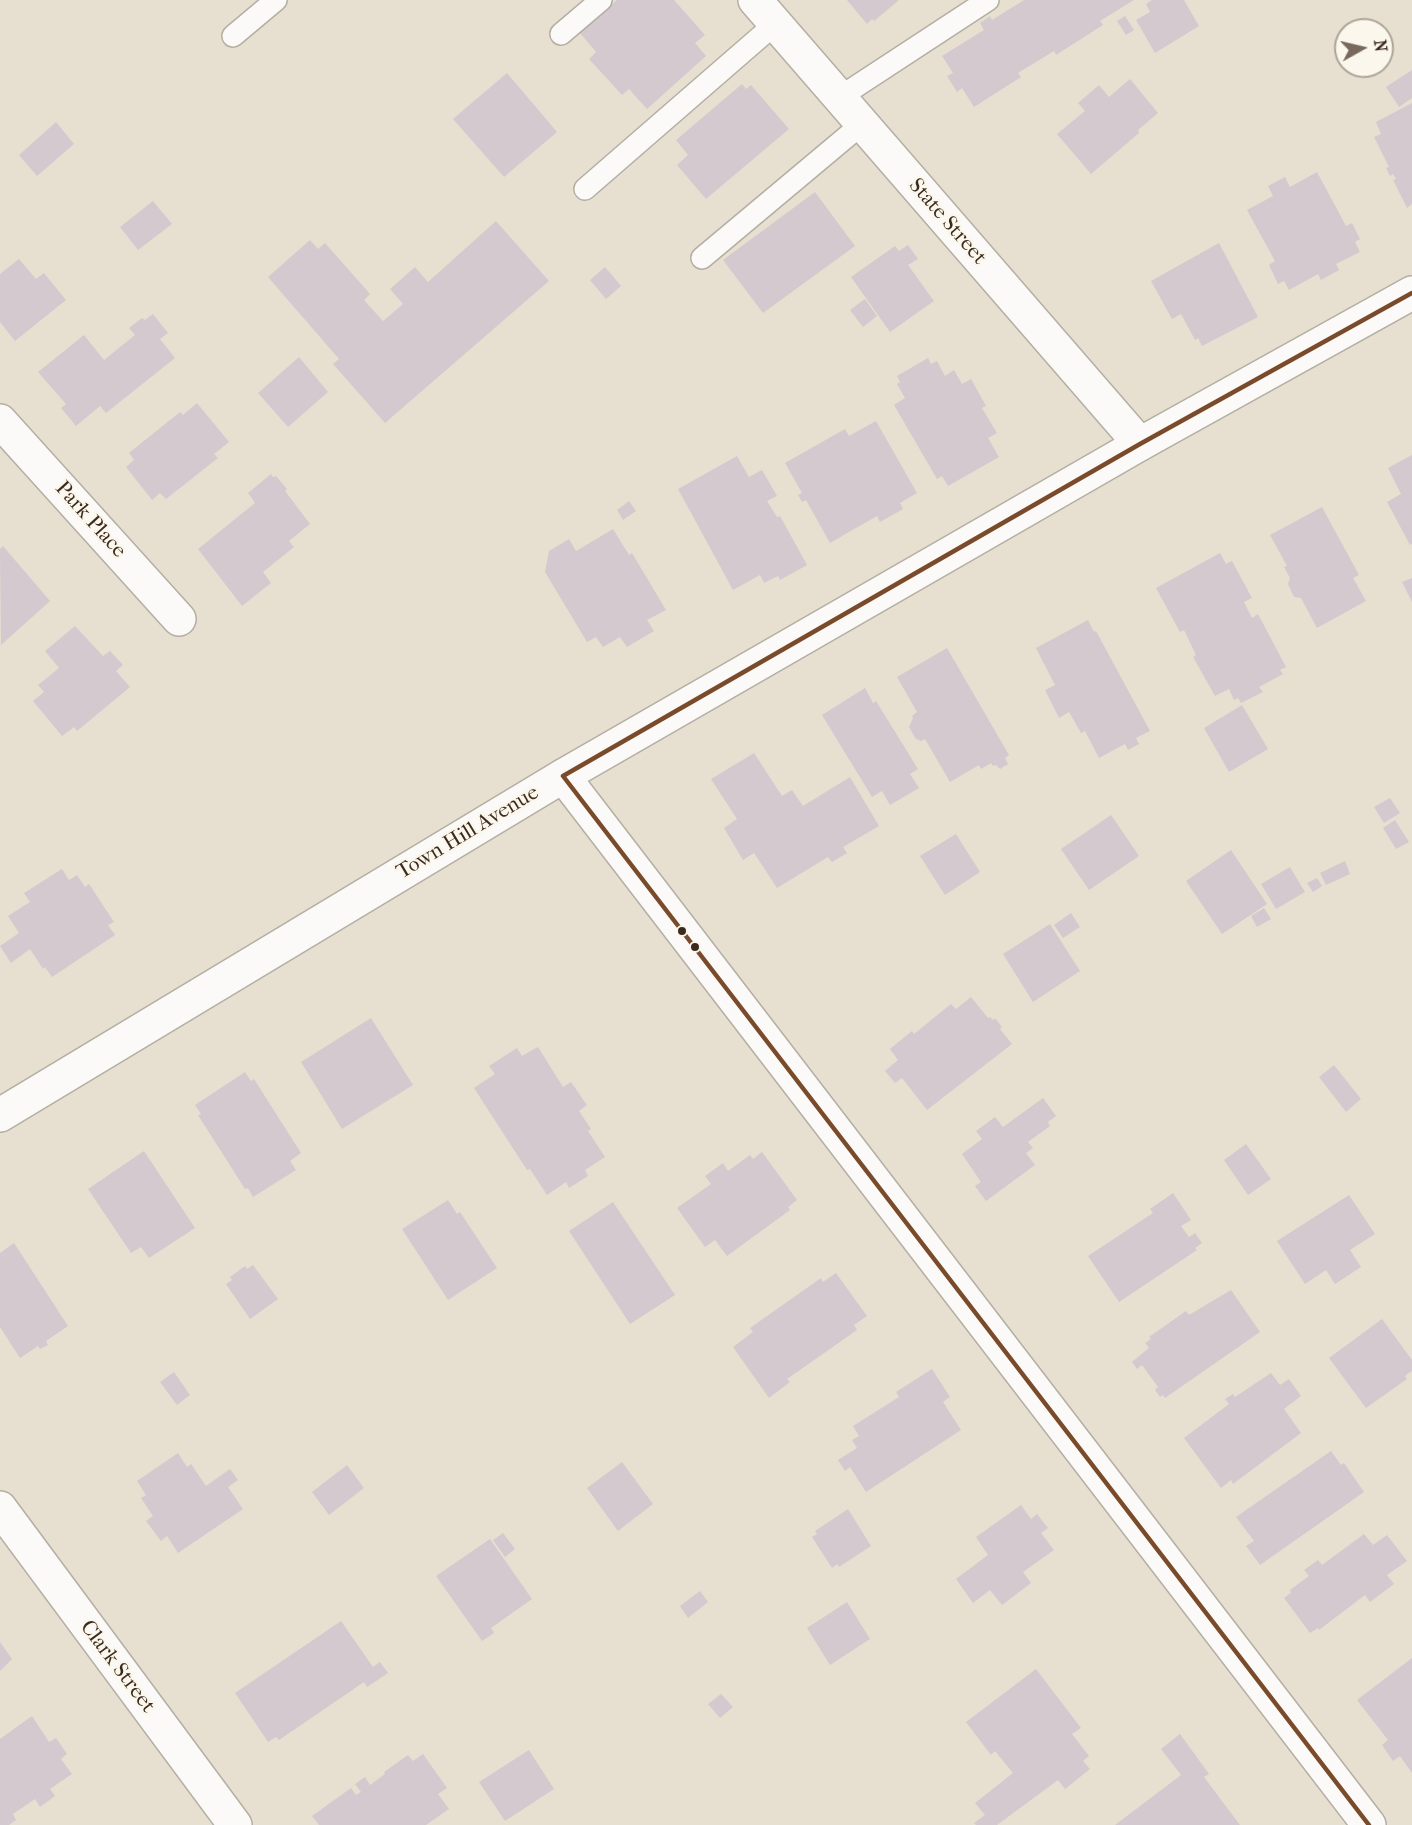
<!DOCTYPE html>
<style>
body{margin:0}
#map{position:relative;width:1412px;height:1825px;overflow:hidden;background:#e7e0d0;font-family:"IM FELL French Canon",serif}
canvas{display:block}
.north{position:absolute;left:1334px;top:18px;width:60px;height:60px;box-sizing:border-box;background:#fbf7ec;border:2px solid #aea59a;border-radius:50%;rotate:82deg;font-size:16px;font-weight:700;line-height:24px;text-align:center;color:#3b2a1e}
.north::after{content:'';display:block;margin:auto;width:21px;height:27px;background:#776a5c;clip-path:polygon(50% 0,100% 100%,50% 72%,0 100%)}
</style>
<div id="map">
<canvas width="1412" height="1825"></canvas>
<div class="north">N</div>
</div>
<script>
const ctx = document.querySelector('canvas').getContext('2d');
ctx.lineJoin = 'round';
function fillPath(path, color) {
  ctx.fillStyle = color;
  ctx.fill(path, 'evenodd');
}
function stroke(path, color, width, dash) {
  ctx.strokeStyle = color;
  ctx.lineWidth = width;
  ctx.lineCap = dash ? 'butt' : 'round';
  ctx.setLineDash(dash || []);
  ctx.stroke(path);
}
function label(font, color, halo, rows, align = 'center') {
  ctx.font = font + ' "IM FELL French Canon",serif';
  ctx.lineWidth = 5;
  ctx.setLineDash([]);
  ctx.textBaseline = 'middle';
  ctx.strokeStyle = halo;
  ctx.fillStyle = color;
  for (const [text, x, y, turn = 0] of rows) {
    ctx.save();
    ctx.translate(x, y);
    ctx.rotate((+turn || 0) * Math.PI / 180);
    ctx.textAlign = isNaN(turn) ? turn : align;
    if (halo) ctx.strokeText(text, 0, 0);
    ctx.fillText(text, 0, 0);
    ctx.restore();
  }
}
fillPath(new Path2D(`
 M617,0H674L705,35L695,43L706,56L647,109L629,89L622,95L589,59L596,52L580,33Z
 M847,0H899L874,21L872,19L867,24Z
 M1024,0H1134L1100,21L1103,25L1056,55L1054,51L1018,73L1021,77L974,107L962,88L957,92L947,76L953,73L942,56L984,30L980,23L990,16L992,20Z
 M1152,0H1184L1199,26L1155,53L1136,20L1150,12L1146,4Z
 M1125,16L1134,30L1126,35L1117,21Z
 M1412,70V98L1399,107L1386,87Z
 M507,73L557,132L504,177L453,119Z
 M1130,79L1158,113L1138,130L1139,133L1091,174L1057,134L1085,111L1078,103L1099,85L1109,97Z
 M742,84L746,89L751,85L789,129L706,199L677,165L688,155L676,140Z
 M1412,103V204L1407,208L1393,180L1396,179L1393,174L1390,176L1386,168L1389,167L1374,137L1381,134L1376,122Z
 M56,122L74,144L37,176L19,155Z
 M1317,172L1346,226L1352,223L1360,239L1355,242L1360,252L1336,264L1339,270L1321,280L1318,274L1289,290L1284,281L1278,284L1269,265L1275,261L1247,210L1273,196L1268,186L1285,177L1290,187Z
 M815,192L855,246L763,313L723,260Z
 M153,201L172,224L138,250L120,227Z
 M496,221L549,281L385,423L333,364L339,359L268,277L310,240L318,249L325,243L370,294L364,300L383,321L403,304L390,289L415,267L428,282Z
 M1219,243L1258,317L1202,346L1198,338L1195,340L1181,314L1172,319L1151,281Z
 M908,245L918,259L908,265L934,301L890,332L851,277L895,246L899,251Z
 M19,259L36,279L44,273L66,300L15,341L0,322V274Z
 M605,267L621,286L606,299L590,280Z
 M865,299L877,316L863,327L850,310Z
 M153,314L168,333L160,339L175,358L106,413L100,406L76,426L61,408L66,404L38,372L84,335L104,360L135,335L129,328L142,318L145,320Z
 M299,357L328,392L288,427L258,393Z
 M928,358L931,364L937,361L945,376L954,370L962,384L971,379L986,406L982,408L997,433L988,438L999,457L948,486L942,476L937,479L894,405L905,398L897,384L900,382L897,376Z
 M197,403L229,442L214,454L218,458L166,499L160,493L152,500L126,467L134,460L129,453L180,412L183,415Z
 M876,421L917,493L900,503L903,509L880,522L877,516L830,543L806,500L802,502L798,495L802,493L785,463L845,429L849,436Z
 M1412,455V544L1410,545L1387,502L1401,494L1388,468Z
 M737,456L749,477L762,470L777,496L767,501L777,517L780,516L807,565L780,580L778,576L764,583L760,575L733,590L678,489Z
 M271,474L273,477L276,476L287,489L285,491L310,524L289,541L294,547L263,572L271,583L242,606L198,549L255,503L248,493Z
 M629,501L636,511L623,520L617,510Z
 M1322,507L1359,575L1353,578L1366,601L1317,628L1301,598L1294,597L1288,584L1290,578L1284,567L1287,566L1270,535Z
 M613,529L629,555L632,553L666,610L647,620L654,631L627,647L620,637L603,647L596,637L587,642L545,572L549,551L569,539L576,551Z
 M3,546L50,601L1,645L0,549Z
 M1220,553L1226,564L1232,561L1252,598L1244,602L1252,618L1258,614L1286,667L1280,670L1283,674L1259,687L1263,692L1241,703L1238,698L1234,700L1229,689L1215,696L1193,657L1196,655L1184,630L1180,632L1156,588Z
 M1412,578V602L1402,582Z
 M1088,620L1094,632L1096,631L1150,731L1136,738L1139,744L1128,750L1125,744L1099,758L1085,731L1081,733L1069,712L1059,718L1045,690L1055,685L1036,648Z
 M75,626L103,656L110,651L123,665L116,671L130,687L77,731L74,727L62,736L33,701L44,692L38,685L59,668L45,651Z
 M947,648L1009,755L1005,758L1008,764L1000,769L996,765L993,766L991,763L981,769L979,765L950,782L925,739L921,741L916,739L909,727L913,718L912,716L917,712L897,677Z
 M865,688L873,703L876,701L918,769L910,774L919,788L890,805L882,791L872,797L822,715Z
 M1242,705L1268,749L1229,772L1204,728Z
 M754,753L782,796L792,790L803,806L850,777L879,826L843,847L847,853L832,862L828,857L777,888L754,853L743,860L724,828L737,819L711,779Z
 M1390,798L1400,813L1384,823L1374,807Z
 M1111,815L1139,856L1089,890L1061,849Z
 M1395,820L1409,842L1396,849L1383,828Z
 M956,834L980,872L945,895L920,856Z
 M1231,850L1267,904L1222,934L1186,881Z
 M1345,861L1350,874L1326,885L1320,873Z
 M1290,867L1305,892L1276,909L1261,884Z
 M62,869L69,880L77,875L85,887L89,884L114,922L108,925L115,935L52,977L45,967L43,969L30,949L11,963L0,946L19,933L8,916L30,902L24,893Z
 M1317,878L1322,886L1313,892L1307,883Z
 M1264,908L1271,919L1257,927L1251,916Z
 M1071,913L1080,927L1063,938L1054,925Z
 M1050,924L1080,971L1033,1002L1003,954Z
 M971,997L988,1018L990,1017L993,1020L995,1018L1002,1027L1000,1029L1012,1044L927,1110L902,1078L895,1083L885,1071L898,1060L890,1049L912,1031L914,1034L951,1004L956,1009Z
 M371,1018L413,1085L342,1129L301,1062Z
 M538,1047L563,1087L571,1082L587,1105L579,1111L591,1129L588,1131L605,1157L585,1170L588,1176L569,1188L566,1182L547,1195L530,1169L527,1170L474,1088L495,1074L489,1066L517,1048L522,1056Z
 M1334,1065L1361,1099L1346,1112L1319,1077Z
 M245,1072L251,1081L254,1079L301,1153L290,1161L296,1170L253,1197L248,1188L245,1189L198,1115L201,1114L195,1105Z
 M1043,1098L1056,1116L1048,1122L1050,1126L1028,1142L1033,1148L1026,1153L1035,1165L986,1201L975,1186L981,1182L962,1154L982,1139L976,1131L995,1117L1003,1127Z
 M1246,1144L1271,1179L1248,1195L1224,1160Z
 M144,1151L195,1228L149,1258L141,1247L131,1253L88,1189Z
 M762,1152L797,1200L788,1207L790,1210L727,1256L715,1240L705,1247L677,1208L711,1184L705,1176L723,1163L728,1171L750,1155L753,1159Z
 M1173,1193L1191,1220L1181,1226L1189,1237L1195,1233L1202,1243L1195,1248L1197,1250L1119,1302L1088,1256L1153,1213L1150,1209Z
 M1349,1195L1375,1234L1350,1250L1361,1267L1335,1284L1326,1270L1305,1284L1277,1241Z
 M448,1200L457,1214L460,1212L497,1268L448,1300L402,1229Z
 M613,1202L675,1295L630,1324L569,1231Z
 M14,1243L68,1326L46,1341L48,1345L40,1349L38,1346L20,1358L0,1327V1253Z
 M253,1265L278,1299L250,1319L226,1284L232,1280L230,1277L245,1266L247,1269Z
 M836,1273L867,1316L854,1325L857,1330L787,1379L790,1382L769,1398L733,1347L753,1332L750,1328L821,1278L823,1282Z
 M1231,1290L1260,1332L1165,1398L1163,1395L1160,1397L1155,1390L1158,1387L1142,1365L1137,1369L1132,1362L1149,1348L1145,1343L1151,1339L1149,1337L1186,1311L1189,1315Z
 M1382,1319L1412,1360V1371L1405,1376L1407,1379L1366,1408L1329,1358Z
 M932,1369L950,1397L943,1402L961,1430L866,1492L850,1467L845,1471L838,1460L857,1448L852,1440L859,1436L853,1426L899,1397L896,1392Z
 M174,1372L190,1395L177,1405L160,1382Z
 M1271,1373L1280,1385L1289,1379L1301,1396L1284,1409L1301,1433L1233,1484L1231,1480L1221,1488L1184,1438L1229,1404L1225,1399L1233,1394L1235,1397Z
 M1331,1451L1341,1465L1344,1463L1364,1492L1260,1565L1246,1546L1254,1541L1236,1517Z
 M178,1453L187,1467L191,1464L206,1486L230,1469L238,1480L228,1487L243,1509L178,1553L167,1536L161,1541L146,1521L153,1516L141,1498L146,1495L137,1481Z
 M622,1462L653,1504L618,1531L587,1488Z
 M347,1465L364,1488L329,1515L312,1492Z
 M1021,1505L1031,1519L1037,1514L1048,1528L1041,1533L1054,1550L1023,1572L1031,1583L1002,1605L990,1590L973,1603L956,1579L988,1555L976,1537Z
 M848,1509L871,1546L839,1567L837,1564L832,1568L812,1537L817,1534L815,1531Z
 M503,1533L515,1549L505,1557L493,1540Z
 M1364,1534L1373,1545L1387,1535L1407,1561L1387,1575L1394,1584L1370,1602L1365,1595L1319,1630L1318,1628L1310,1633L1284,1598L1291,1593L1290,1590L1309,1576L1304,1570L1318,1560L1322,1565Z
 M490,1539L532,1599L491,1628L494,1633L482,1641L436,1576Z
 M700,1591L708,1602L688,1618L680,1606Z
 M847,1602L870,1639L830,1665L807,1628Z
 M341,1621L373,1667L380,1662L388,1673L367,1687L364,1682L279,1740L276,1737L268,1742L235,1693Z
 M0,1642L12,1659L0,1671Z
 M1412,1658V1773L1400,1756L1393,1761L1382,1745L1388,1740L1357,1700Z
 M1036,1669L1081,1728L1072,1734L1089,1756L1083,1761L1090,1769L1065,1789L1058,1780L997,1825H976L974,1823L985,1815L975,1803L1013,1773L995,1751L991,1755L966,1722Z
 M721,1694L733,1707L720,1718L708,1704Z
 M32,1716L49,1742L56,1738L67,1754L61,1759L72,1774L50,1789L55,1796L40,1807L35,1799L13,1814L16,1820L9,1825H0V1739Z
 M1180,1734L1209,1774L1204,1777L1240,1825H1115L1181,1775L1161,1749Z
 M529,1750L554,1789L505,1821L479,1782Z
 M423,1754L447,1788L438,1794L449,1809L426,1825H319L312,1816L351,1788L356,1795L361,1792L355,1784L365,1777L370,1785L385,1774L384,1772L408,1755L413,1761Z`), '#d3c9cf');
const lane = new Path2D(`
 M561,34L601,0
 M233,36L276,0
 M840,97L988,0
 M585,189L775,24
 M702,258L862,124`);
const street = new Path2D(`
 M755,0L1140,444
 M0,421L179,619
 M563,776L1369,1825
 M0,1508L235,1825`);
const secondary = new Path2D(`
 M0,1115L563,776L1140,444L1412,293`);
stroke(lane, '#b4aea3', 24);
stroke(street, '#b4aea3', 36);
stroke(secondary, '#b4aea3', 36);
stroke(lane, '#fbfaf8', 21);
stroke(street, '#fbfaf8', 33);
stroke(secondary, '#fbfaf8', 33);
stroke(new Path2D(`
 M563,776L1369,1825
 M563,776L1140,444L1412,293`), '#7a4b2a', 4.5);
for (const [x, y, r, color] of [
 [682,931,5,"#3b2a1e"],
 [695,947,5,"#3b2a1e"]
]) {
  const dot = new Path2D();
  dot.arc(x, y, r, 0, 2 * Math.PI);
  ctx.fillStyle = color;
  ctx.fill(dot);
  stroke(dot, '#fbf7ec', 2);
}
label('21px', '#3b2a1e', '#fbf7ec', [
 ["State Street",947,222,49],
 ["Park Place",90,520,48],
 ["Town Hill Avenue",468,833,-31],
 ["Clark Street",117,1667,53]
]);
</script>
